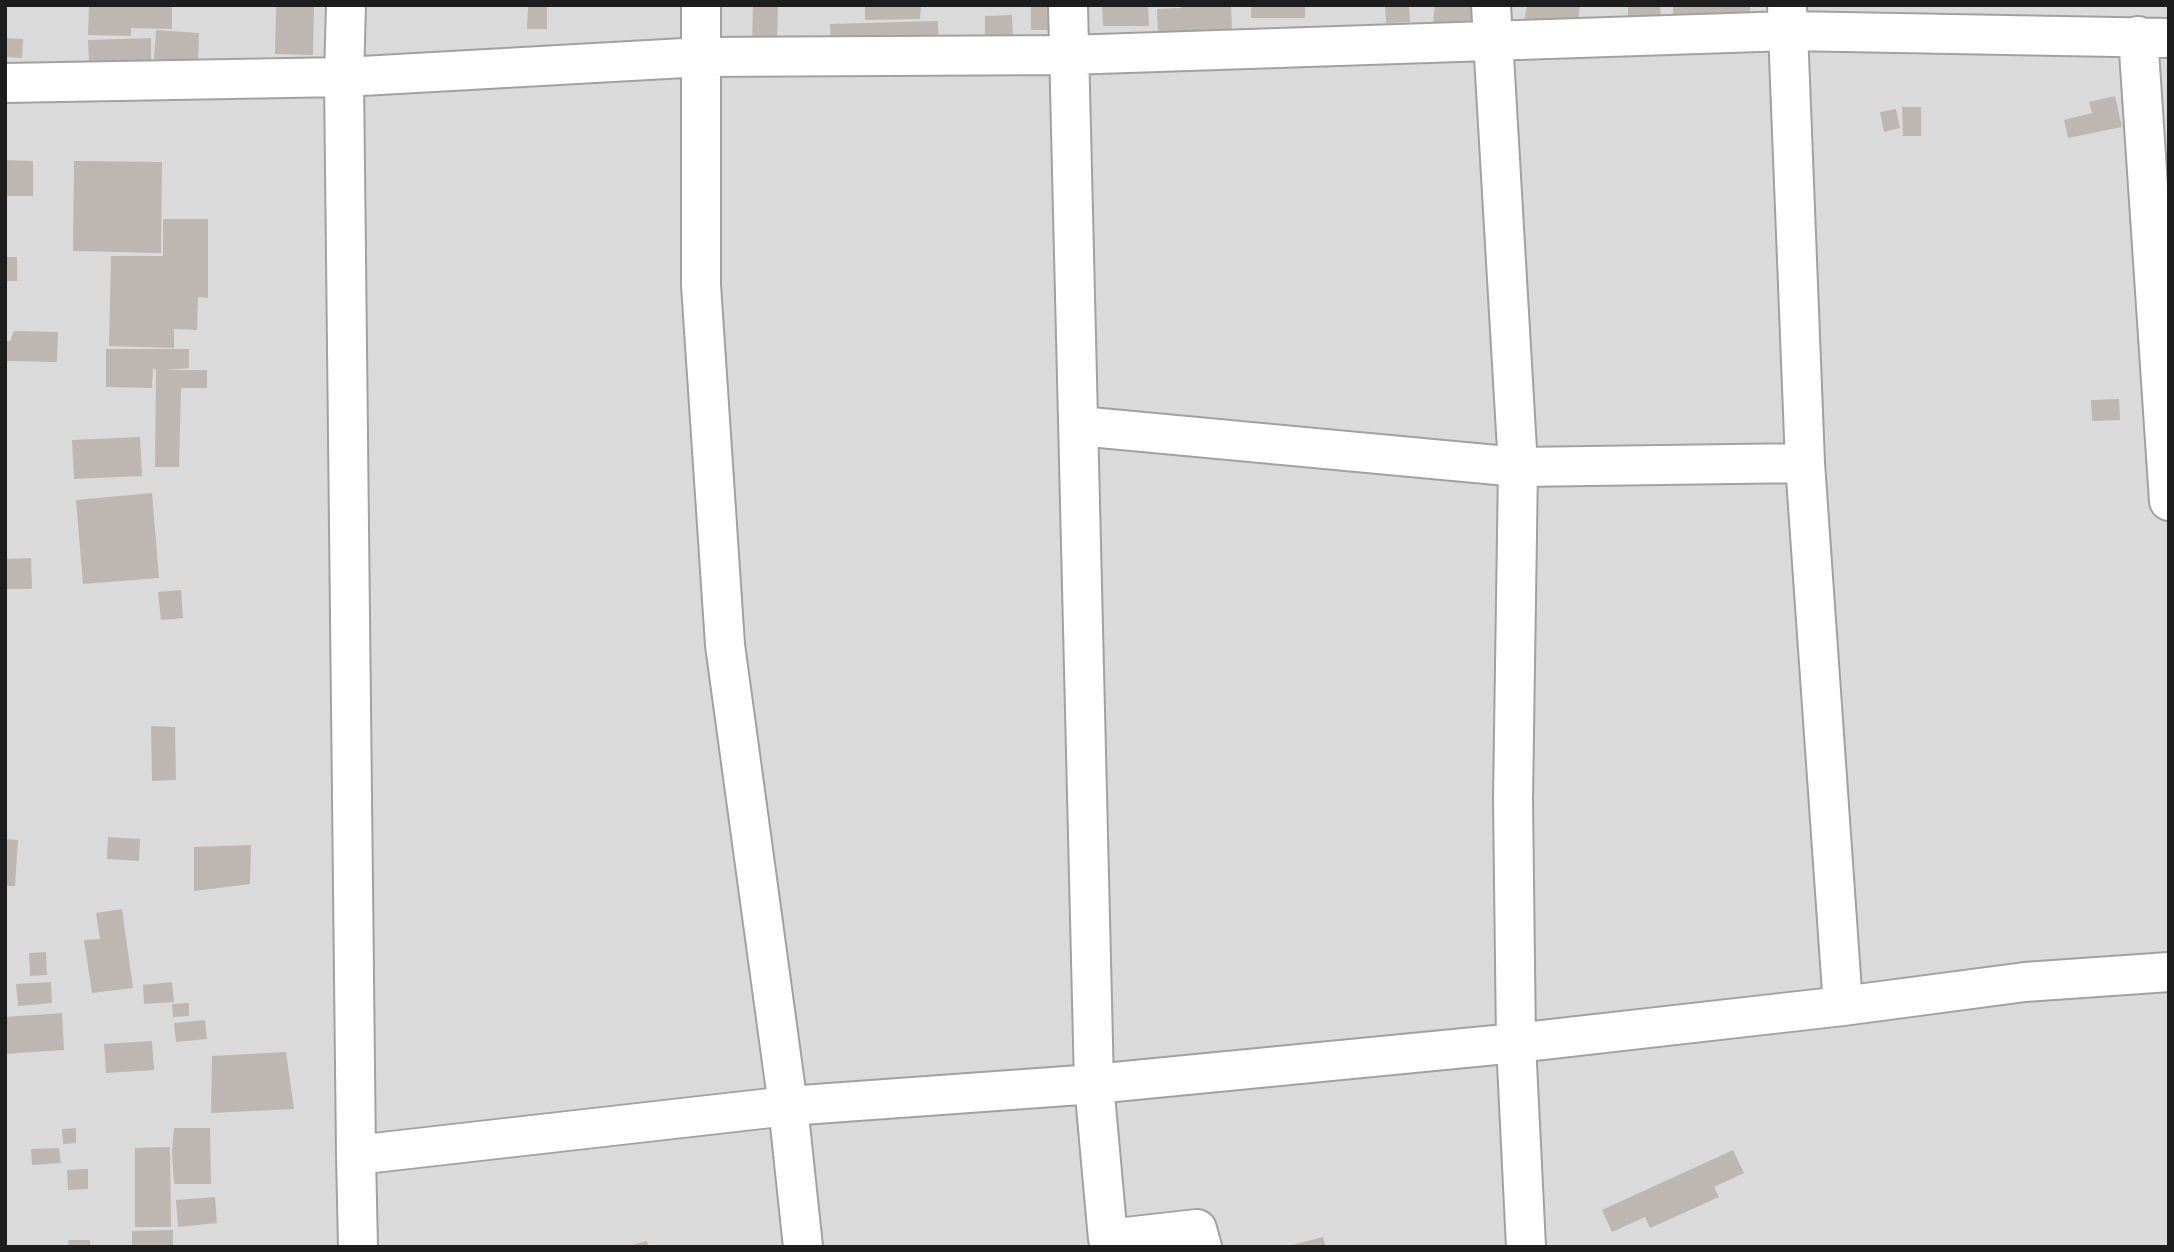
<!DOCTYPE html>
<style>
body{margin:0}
#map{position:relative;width:2174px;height:1252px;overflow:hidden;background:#eeeae4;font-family:"Fira Sans Condensed",sans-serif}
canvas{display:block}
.frame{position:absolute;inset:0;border:7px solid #1d1d1d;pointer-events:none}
</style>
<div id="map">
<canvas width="2174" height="1252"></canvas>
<div class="frame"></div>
</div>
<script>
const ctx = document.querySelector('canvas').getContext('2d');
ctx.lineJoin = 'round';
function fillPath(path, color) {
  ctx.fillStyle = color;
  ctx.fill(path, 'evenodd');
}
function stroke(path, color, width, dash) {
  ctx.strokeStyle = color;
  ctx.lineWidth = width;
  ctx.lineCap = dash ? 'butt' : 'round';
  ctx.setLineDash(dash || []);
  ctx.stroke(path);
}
fillPath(new Path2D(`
 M5,5H2169V1247H5Z`), '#dbdadb');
fillPath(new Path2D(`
 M89,5H172V29L131,28V36L88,35Z
 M276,5H314L313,55L275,54Z
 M528,5H547V29H527Z
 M753,5H778L777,44L752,43Z
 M865,5H921L920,19L865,20Z
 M1031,5H1053V30H1031Z
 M1102,5H1148L1149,26H1103Z
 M1181,5H1231L1232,31L1158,34L1157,9L1181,8Z
 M1251,5H1305V18H1251Z
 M1385,5H1409L1410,22L1386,23Z
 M1435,5H1474L1473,26L1433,24Z
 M1527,5H1580L1577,26L1523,27Z
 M1628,5H1660L1661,18L1628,19Z
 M1673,5H1750V18L1673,15Z
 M1012,15L1013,40L985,42V16Z
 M938,21L939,50L831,53L830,24Z
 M156,30L199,33L198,62L154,59Z
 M5,38L23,39L22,58L5,57Z
 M151,38V64L89,65L88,40Z
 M2115,96L2122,127L2068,138L2064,120L2092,113L2089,102Z
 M1902,107H1921V136H1903Z
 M1896,109L1900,128L1884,132L1880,112Z
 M5,160L33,161V196H5Z
 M74,161L162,162L161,253L73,251Z
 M163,219H208V298L198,297L197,330L174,329V348L109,346L111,256H163Z
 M5,257H17V281H5Z
 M14,331L58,332L57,362L5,361V341H10Z
 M106,349H189V368L166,370H207V388H181L179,467H155L156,370L153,368L152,388L106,387Z
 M2119,399L2120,420L2092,421L2091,400Z
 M140,437L142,476L74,479L72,440Z
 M152,493L159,578L83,584L76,500Z
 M31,558L32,589H5V559Z
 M181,590L183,618L161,620L158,592Z
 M151,726L175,727L176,780L152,781Z
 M108,837L140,839L139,861L107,859Z
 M5,839L18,840L15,886H5Z
 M251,845L250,884L194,891V847Z
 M122,909L133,988L92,993L84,940L100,939L96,913Z
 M46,952L47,975L30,976L29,953Z
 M51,982L52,1003L18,1006L16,984Z
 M172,982L174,1002L144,1004L143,985Z
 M189,1003V1016L173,1017L172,1004Z
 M62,1013L64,1050L5,1054V1017Z
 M205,1020L207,1039L176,1042L174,1023Z
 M152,1041L154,1070L106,1073L104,1044Z
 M286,1052L294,1109L211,1113L212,1056Z
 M76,1128V1143L63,1144L62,1129Z
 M174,1128H210L211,1184H174L172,1151Z
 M170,1147L171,1227H135V1148Z
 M59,1148L61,1163L32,1165L31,1149Z
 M1733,1150L1744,1173L1714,1187L1719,1197L1650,1228L1645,1217L1612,1232L1602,1210Z
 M88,1169V1189L68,1190L67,1170Z
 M215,1197L217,1223L178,1227L176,1200Z
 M173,1230V1247H132V1231Z
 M1323,1237L1326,1247H1288V1246Z
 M68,1240H90V1247H69Z
 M647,1241L649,1247H629V1246Z`), '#beb6b1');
const minor = new Path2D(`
 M346,5L344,77L356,1155L358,1247
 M701,5V285L725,645L788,1106L803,1247
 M1068,5L1094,1084L1108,1239L1197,1229L1202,1247
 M1491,5L1518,467L1513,799L1516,1043L1526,1247
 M1787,5L1805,463L1843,1006
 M2138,36L2169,501
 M5,83L344,77L702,57L1068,55L1789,31L2169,38
 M1079,426L1518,467L1805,463
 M356,1155L788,1106L1094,1084L1516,1043L1843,1006L2025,982L2169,972`);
stroke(minor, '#a1a1a1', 42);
stroke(minor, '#fff', 38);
</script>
